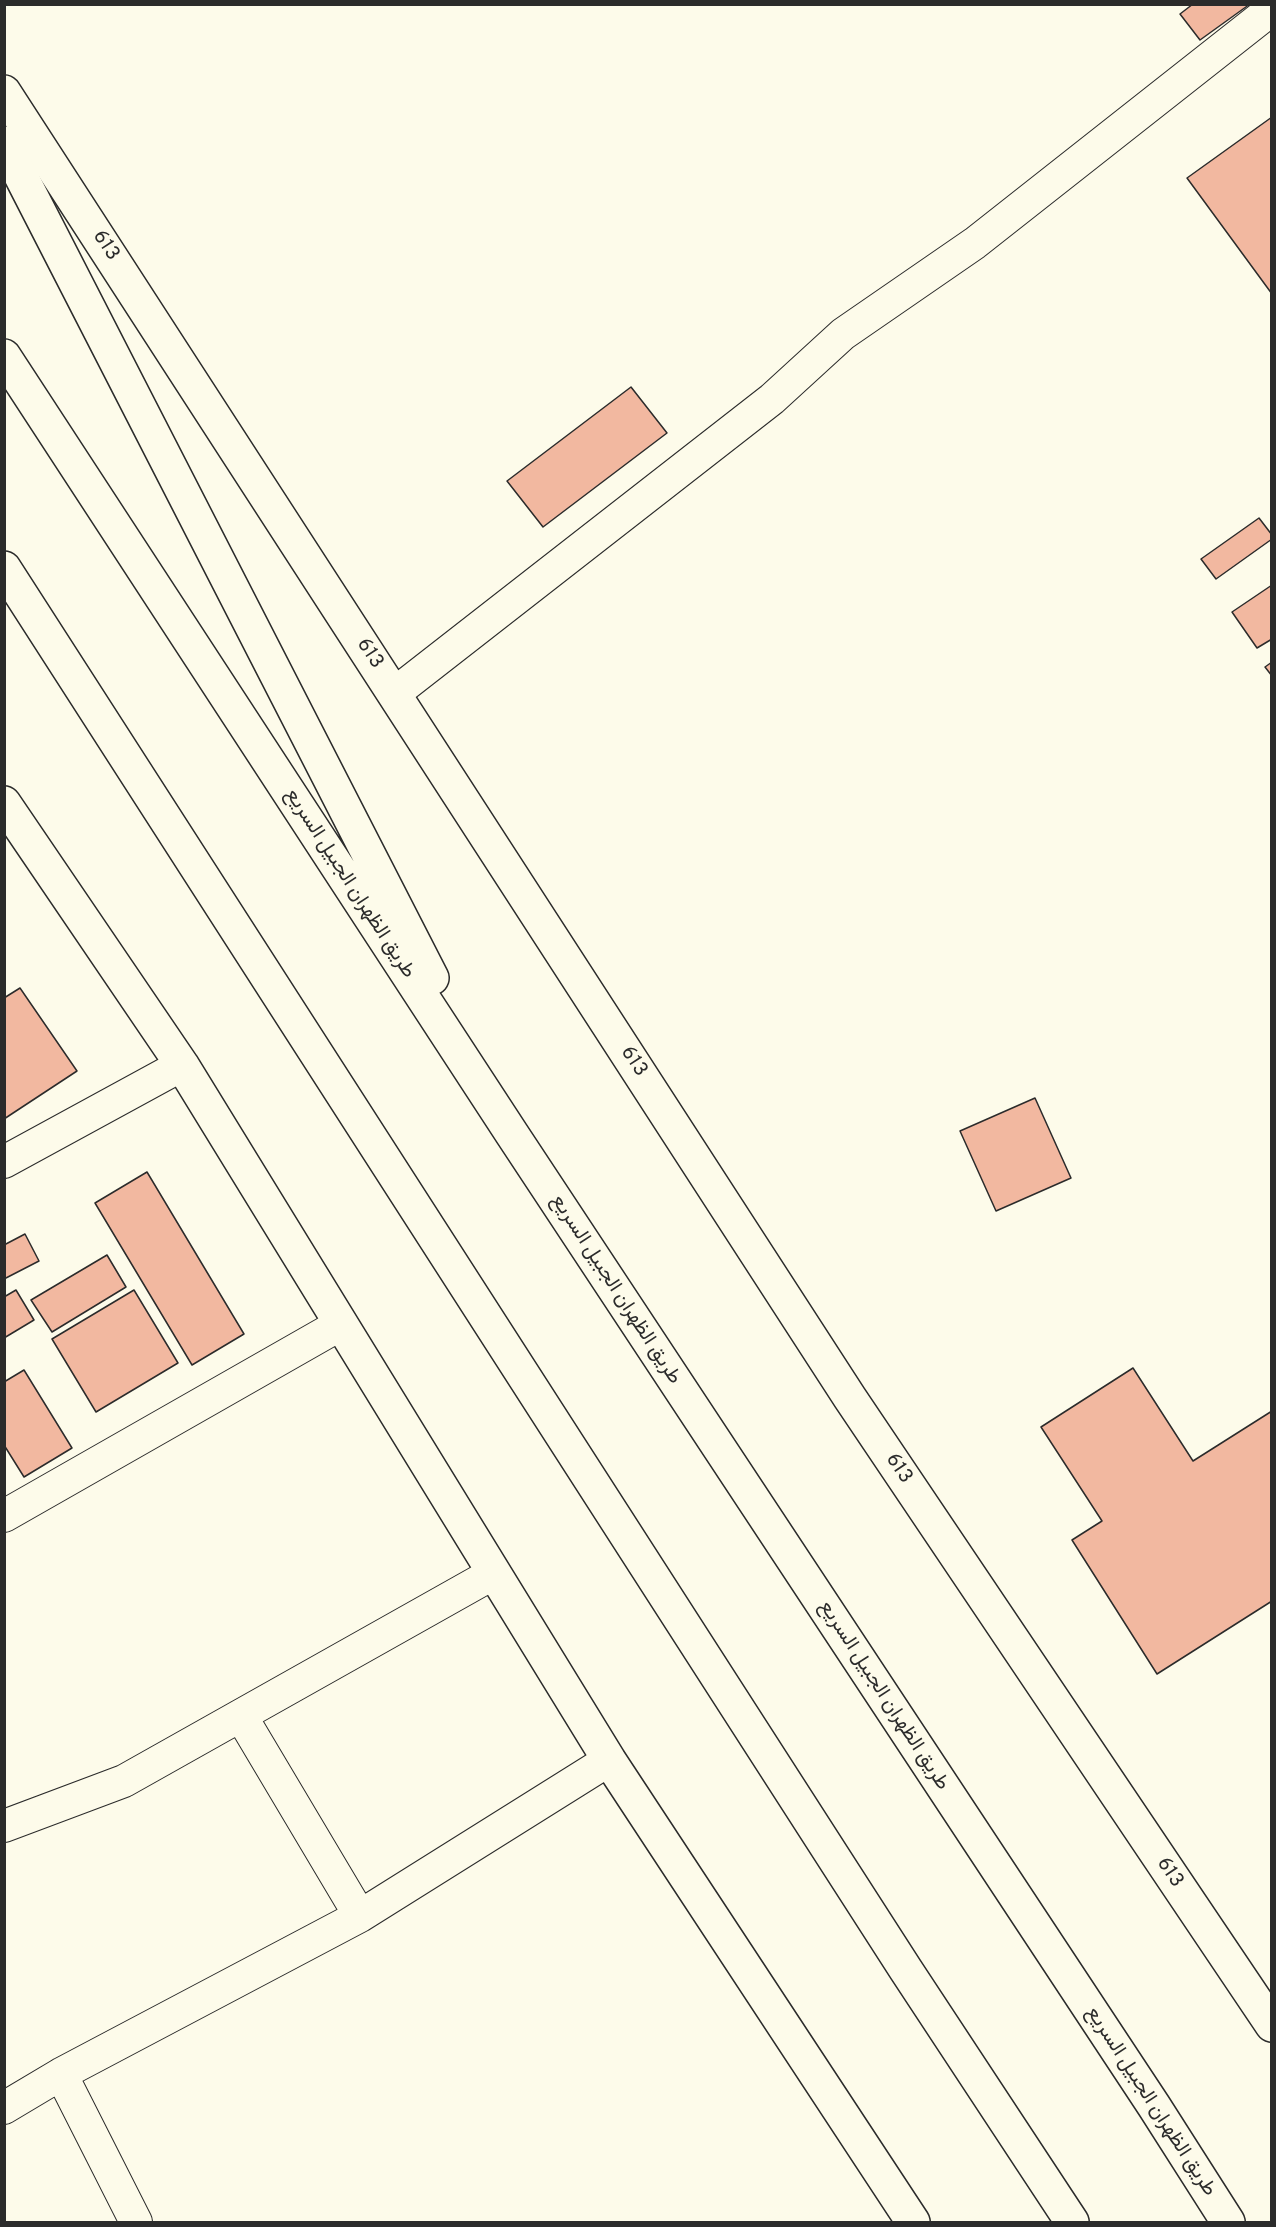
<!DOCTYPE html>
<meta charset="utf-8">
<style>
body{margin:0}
#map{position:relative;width:1276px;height:2227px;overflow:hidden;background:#fdfbea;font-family:Overpass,sans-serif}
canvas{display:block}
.frame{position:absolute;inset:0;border:6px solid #2b2b2b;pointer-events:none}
</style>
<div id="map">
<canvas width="1276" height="2227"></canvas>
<div class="frame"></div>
</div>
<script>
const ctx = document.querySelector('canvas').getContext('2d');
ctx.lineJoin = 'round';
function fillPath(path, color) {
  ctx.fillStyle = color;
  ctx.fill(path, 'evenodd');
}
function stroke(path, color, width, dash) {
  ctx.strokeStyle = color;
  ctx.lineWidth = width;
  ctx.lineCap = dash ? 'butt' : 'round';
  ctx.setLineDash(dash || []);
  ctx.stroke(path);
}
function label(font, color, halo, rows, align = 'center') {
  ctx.font = font + ' Overpass,Vazirmatn,sans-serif';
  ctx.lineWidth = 4.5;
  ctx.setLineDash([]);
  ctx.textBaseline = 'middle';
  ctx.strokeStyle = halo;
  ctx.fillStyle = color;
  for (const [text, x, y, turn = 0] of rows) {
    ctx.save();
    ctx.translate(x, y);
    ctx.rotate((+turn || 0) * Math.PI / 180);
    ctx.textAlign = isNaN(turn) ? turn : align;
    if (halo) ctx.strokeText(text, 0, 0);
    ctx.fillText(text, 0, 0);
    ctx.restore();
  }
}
const building = new Path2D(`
 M1193,4H1250L1200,40L1180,14Z
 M1272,117V294L1187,178Z
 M631,387L667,433L543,527L507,481Z
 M1259,518L1272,535V539L1216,579L1201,559Z
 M1272,585V639L1257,648L1232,612Z
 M1272,662V676L1265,667Z
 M20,988L77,1071L4,1119V998Z
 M1035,1098L1071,1178L996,1211L960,1131Z
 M147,1172L244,1334L192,1365L95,1203Z
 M25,1234L39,1261L4,1279V1245Z
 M107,1255L126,1287L52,1332L31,1300Z
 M16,1290L34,1320L4,1338V1297Z
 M134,1290L178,1363L96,1412L52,1339Z
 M1133,1368L1193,1461L1272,1411V1601L1157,1674L1072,1540L1102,1521L1041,1427Z
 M24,1370L72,1448L24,1477L4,1445V1382Z`);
fillPath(building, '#f2b8a0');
stroke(building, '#2b2b2b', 1.5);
const street = new Path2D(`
 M395,693L772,399L843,334L975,243L1272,9
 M4,1162L182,1065
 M4,1516L341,1324
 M241,1716L360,1916
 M4,1826L124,1781L494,1573
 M61,2074L136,2222
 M4,2108L61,2074L360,1916L609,1760`);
const primary = new Path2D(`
 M4,92L850,1398L1272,2025
 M4,803L182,1065L609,1760L913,2222`);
const highway = new Path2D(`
 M4,143L432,978
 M4,356L512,1134L1154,2106L1228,2222
 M4,568L906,1970L1072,2222`);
stroke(street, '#2b2b2b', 34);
stroke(primary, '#2b2b2b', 36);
stroke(highway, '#2b2b2b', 36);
stroke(street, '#fdfbea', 32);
stroke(primary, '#fdfbea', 33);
stroke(highway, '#fdfbea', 33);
label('20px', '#2b2b2b', '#fdfbea', [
 ["613",105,246,57],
 ["613",369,654,57],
 ["طريق الظهران الجبيل السريع",349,884,57],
 ["613",633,1062,57],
 ["طريق الظهران الجبيل السريع",615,1290,57],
 ["613",898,1469,56],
 ["طريق الظهران الجبيل السريع",883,1696,57],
 ["613",1169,1873,56],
 ["طريق الظهران الجبيل السريع",1150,2102,57]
]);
</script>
